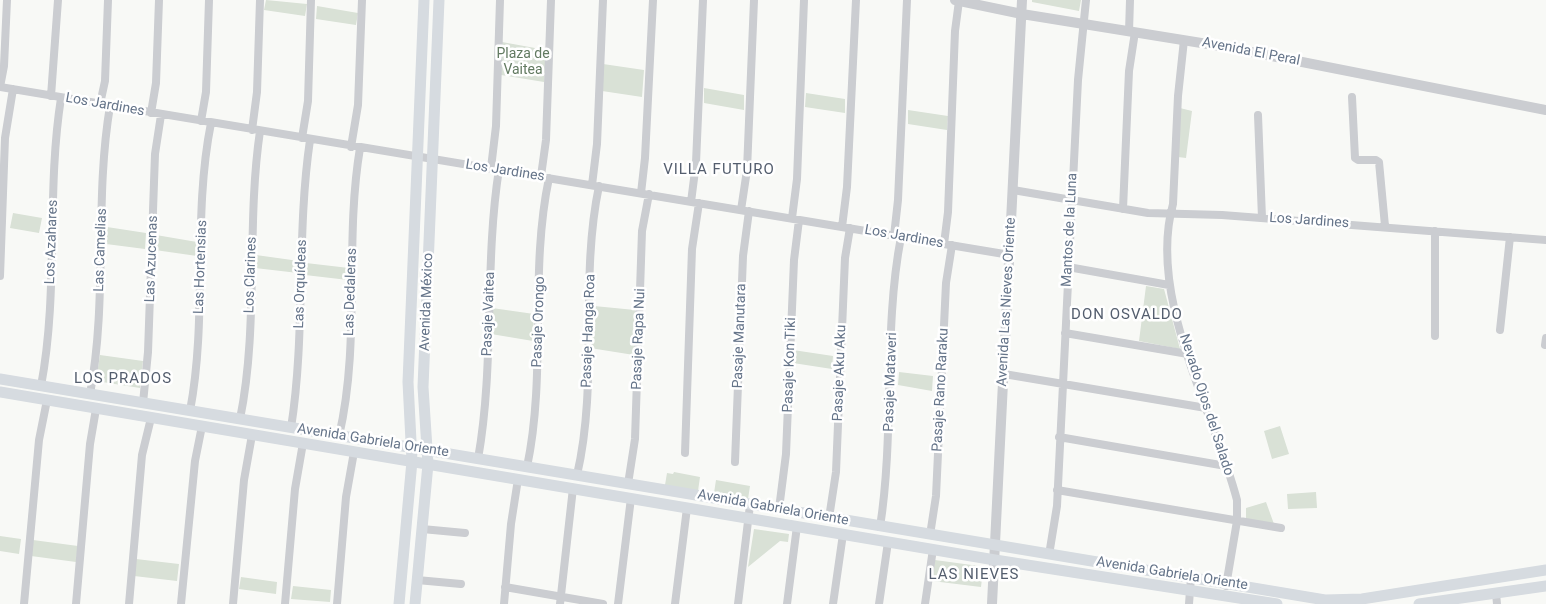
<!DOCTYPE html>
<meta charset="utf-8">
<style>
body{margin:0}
canvas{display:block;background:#f8f9f6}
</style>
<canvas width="1546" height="604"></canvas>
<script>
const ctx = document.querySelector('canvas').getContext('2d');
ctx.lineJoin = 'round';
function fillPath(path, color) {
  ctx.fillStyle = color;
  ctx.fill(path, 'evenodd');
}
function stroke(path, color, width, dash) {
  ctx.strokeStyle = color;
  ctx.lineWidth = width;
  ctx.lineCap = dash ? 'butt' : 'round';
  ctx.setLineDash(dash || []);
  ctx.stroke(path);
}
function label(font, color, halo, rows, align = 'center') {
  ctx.font = font + ' Roboto,sans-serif';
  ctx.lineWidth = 5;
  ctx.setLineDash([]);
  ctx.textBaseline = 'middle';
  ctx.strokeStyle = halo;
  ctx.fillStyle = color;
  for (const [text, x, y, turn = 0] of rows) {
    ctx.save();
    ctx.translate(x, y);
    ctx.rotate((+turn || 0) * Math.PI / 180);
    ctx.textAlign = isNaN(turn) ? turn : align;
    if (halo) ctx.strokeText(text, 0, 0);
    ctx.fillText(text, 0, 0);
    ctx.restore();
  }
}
fillPath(new Path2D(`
 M266,0L307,4L305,16L264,10Z
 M1032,0H1081L1079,11L1032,2Z
 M317,6L358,13L356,25L316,19Z
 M502,42L546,50L544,82L501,75Z
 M603,64L644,70L642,97L602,91Z
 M704,88L744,95V110L704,103Z
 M806,93L845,99V113L805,107Z
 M1180,108L1192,111L1186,158L1178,157Z
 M908,110L948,116L947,130L908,124Z
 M13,213L42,218L39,233L10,228Z
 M107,227L146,233L145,249L106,244Z
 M156,235L197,242V256L155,250Z
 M256,255L299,261L298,273L255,268Z
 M306,263L349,268L348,280L305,275Z
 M1146,286L1164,289L1180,349L1139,341Z
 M594,306L635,310L634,355L590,348Z
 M492,308L534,314L533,341L491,334Z
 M793,350L833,356L832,369L793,363Z
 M100,355L143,361L140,388L96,381Z
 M899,372L933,376L932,391L898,385Z
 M1280,426L1289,454L1272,459L1264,431Z
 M674,472L700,477L698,491L665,485L667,473L673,474Z
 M716,480L750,486L748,499L714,493Z
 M1316,492L1317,508L1288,509L1287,494Z
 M1266,502L1274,524L1246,519V508Z
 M754,529L789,534L788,542L780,541L748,567Z
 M0,536L21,539L19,554L0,551Z
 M33,540L78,546L76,562L31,556Z
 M136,559L179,564L177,581L134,576Z
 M935,560L979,566L983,570L981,587L932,581Z
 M241,577L277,582L276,594L239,589Z
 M293,586L331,590L330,602L291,599Z`), '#d9e1d6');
stroke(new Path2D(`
 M7,0L4,66L0,87L1010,255
 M1129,32L1130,0
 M1184,40L1178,96L1173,204C1147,297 1214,411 1237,500V521L1226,586
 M51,96L58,0
 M1352,97L1355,158L1358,160H1376L1379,162L1385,226
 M100,104L105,81L108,0
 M151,113L156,83L159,0
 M1258,115L1262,218
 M201,121L206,92L209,0
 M252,130L257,92L260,0
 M302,138L308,101L311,0
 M351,147L358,105L362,0
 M491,168L496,126L500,0
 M541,176L546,140L551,0
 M592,185L597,144L603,0
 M1013,190L1148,213L1222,215L1546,240
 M641,193L645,158L653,0
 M691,202L696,163L703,0
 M1123,209L1129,71L1135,32
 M741,210L747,170L754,0
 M792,218L797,179L804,0
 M842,227L847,187L856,0
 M894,236L898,200L907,0
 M944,244L948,212L955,31L959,1
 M1068,267L1169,285
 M0,276L5,138L13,89
 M1500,330L1510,237
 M1065,333L1188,354
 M1435,336V231
 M1545,345L1546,338
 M1004,374L1206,408
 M41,386C59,291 46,193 61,98
 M90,394C108,299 94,201 110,106
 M143,403L148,352L155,154L161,115
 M190,411C208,316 192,218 211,123
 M240,419C259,326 246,226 260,131
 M291,428C306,332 296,235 310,140
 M339,436C361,342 344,243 360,148
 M1059,437L1226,466
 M685,453L692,249L699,203
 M478,459C495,363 484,265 499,169
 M735,462L743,256L749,211
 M527,467C547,372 529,272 549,178
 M577,475C599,381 579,281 599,186
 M628,484L635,439L642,231L649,194
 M1057,490L1281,528
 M779,509L786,454L794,260L799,220
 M829,518L836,472L845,258L850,228
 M880,527C895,431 883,330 901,237
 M422,529L465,533
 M930,535L936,496L946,283L952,245
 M1049,555L1057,506L1078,80L1086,0
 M417,580L461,584
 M505,587L603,604
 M1496,593L1497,604
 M24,604L39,440L47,400
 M76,604L90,444L96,409
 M129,604L142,455L151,418
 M181,604L195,461L202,426
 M233,604L244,480L252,435
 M285,604L295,489L303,443
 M337,604L346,497L354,452
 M504,604L511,524L518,479
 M560,604L573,488
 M618,604L631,498
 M675,604L687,508
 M738,604L750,505
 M787,604L797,526
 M833,604L843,534
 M879,604L888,542
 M925,604L933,549
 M1189,604L1191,577`), '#cbcdd1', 8);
stroke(new Path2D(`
 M955,0L1022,14L1226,47L1546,110
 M992,604L1022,0`), '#cbcdd1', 10);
stroke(new Path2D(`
 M0,379L1325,600L1362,599L1546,570
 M0,392L995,560L1277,604
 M399,604L412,461L408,382L424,0
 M415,604L428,464L423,387L439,0
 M1419,604L1546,586`), '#d6dbe0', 11);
label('14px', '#657489', '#fff', [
 ["Avenida El Peral",1251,52,11],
 ["Los Jardines",105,105,10],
 ["Los Jardines",505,171,9],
 ["Los Jardines",1309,221,4],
 ["Mantos de la Luna",1070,230,-87],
 ["Los Jardines",904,237,10],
 ["Los Azahares",52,242,-88],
 ["Las Camelias",101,250,-88],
 ["Las Azucenas",152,259,-88],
 ["Las Hortensias",201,267,-88],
 ["Los Clarines",251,275,-88],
 ["Las Orquídeas",301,284,-88],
 ["Las Dedaleras",351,292,-88],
 ["Avenida México",427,302,-88],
 ["Avenida Las Nieves Oriente",1007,302,-87],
 ["Pasaje Vaitea",489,314,-88],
 ["Pasaje Orongo",539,322,-88],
 ["Pasaje Hanga Roa",589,331,-88],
 ["Pasaje Manutara",740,336,-88],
 ["Pasaje Rapa Nui",639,339,-88],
 ["Pasaje Kon Tiki",790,365,-88],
 ["Pasaje Aku Aku",840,373,-88],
 ["Pasaje Mataveri",891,382,-88],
 ["Pasaje Rano Raraku",941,390,-87],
 ["Nevado Ojos del Salado",1206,405,72],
 ["Avenida Gabriela Oriente",373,441,9],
 ["Avenida Gabriela Oriente",773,508,10],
 ["Avenida Gabriela Oriente",1172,574,9]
]);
label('14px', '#627a61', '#fff', [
 ["Plaza de",523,54],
 ["Vaitea",523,70]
]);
ctx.letterSpacing = '1px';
label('15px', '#545e6e', '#fff', [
 ["VILLA FUTURO",719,170],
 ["DON OSVALDO",1127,315],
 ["LOS PRADOS",123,379],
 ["LAS NIEVES",974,575]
]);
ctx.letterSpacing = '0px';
</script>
